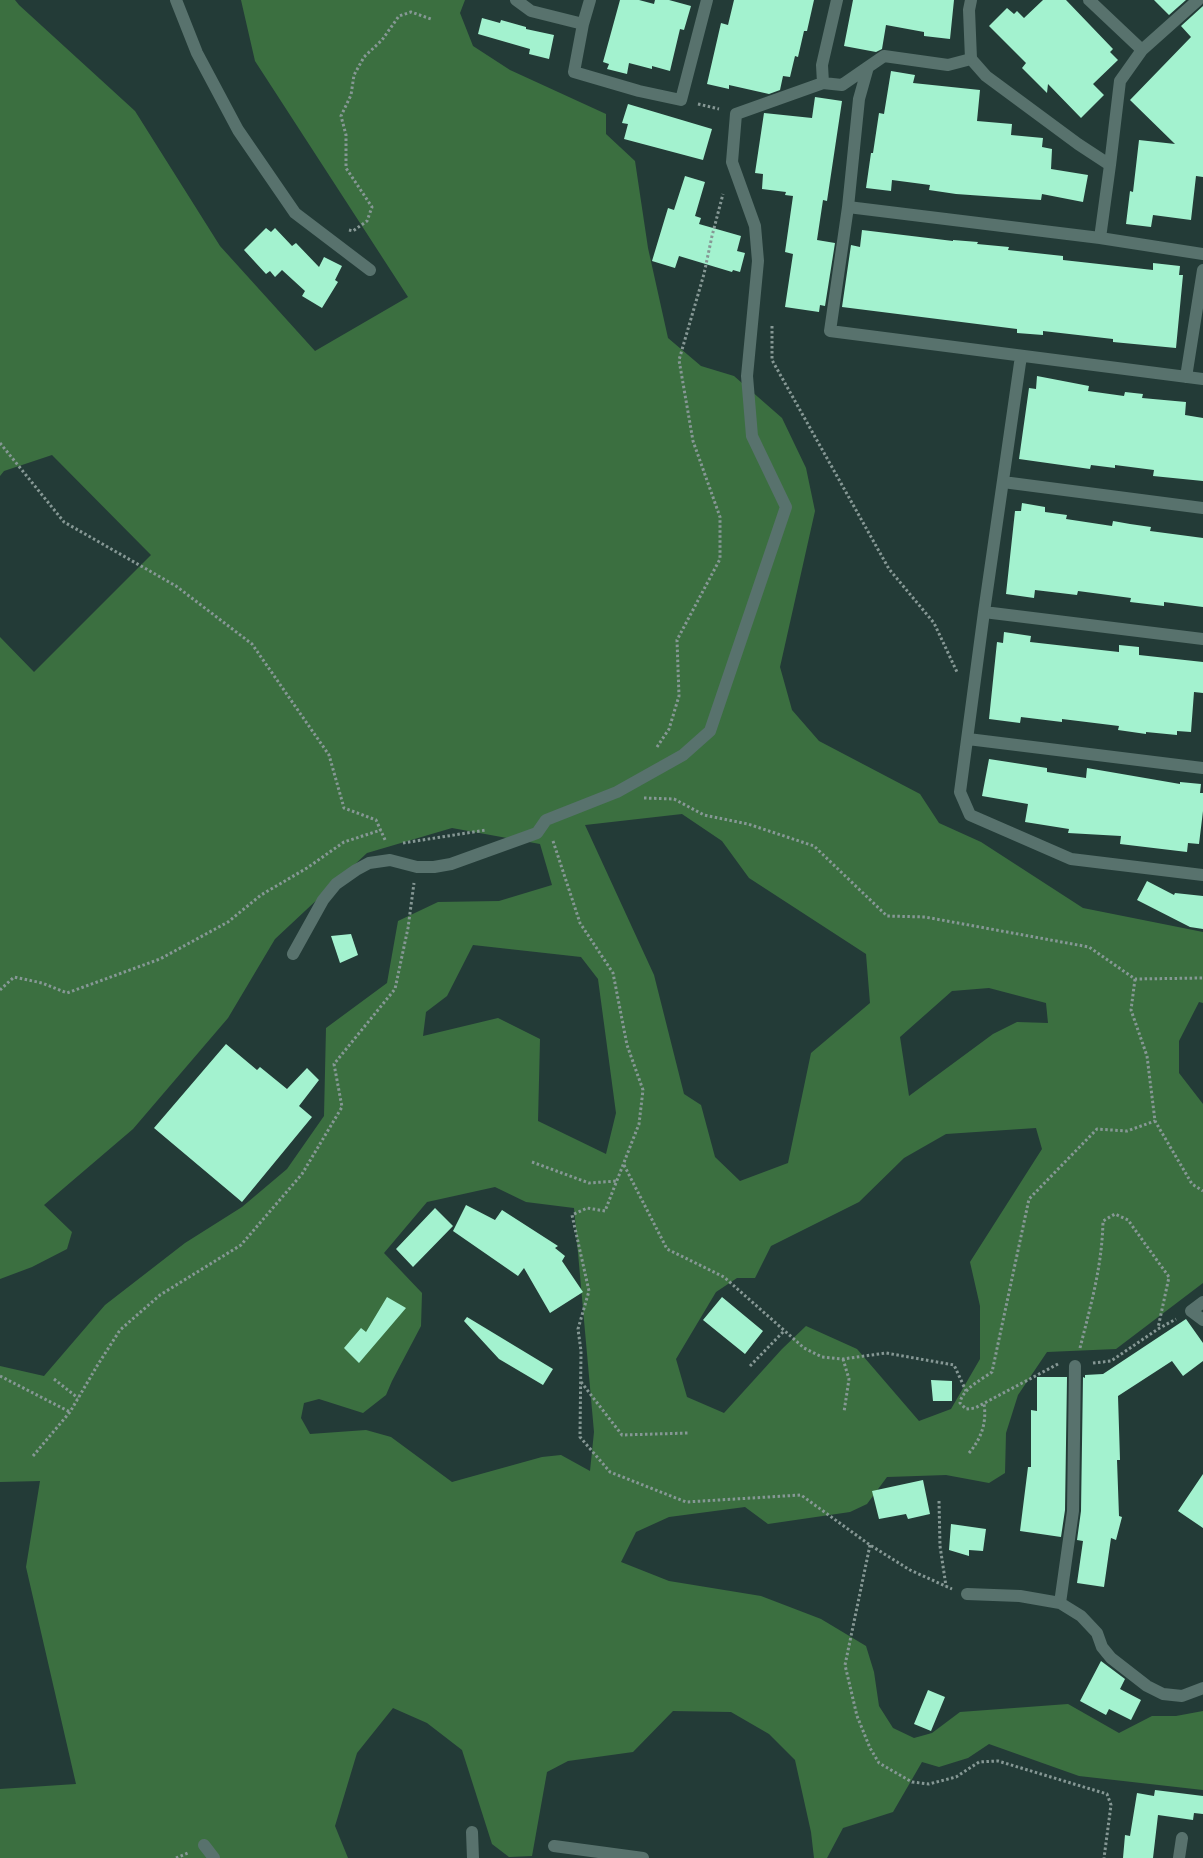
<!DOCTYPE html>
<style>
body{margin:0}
canvas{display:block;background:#233b37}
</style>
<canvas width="1203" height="1858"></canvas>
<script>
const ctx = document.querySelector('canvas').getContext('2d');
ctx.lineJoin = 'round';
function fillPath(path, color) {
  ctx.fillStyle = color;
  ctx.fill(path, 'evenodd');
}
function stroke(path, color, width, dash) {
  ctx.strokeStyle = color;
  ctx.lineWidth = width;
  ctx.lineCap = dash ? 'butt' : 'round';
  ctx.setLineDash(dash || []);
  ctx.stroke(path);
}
fillPath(new Path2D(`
 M0,0H15L19,5L135,111L220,246L315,351L408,297L255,61L241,0H465L460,13L473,46L510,70L606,114V134L635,161L648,248L668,338L701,366L734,376L782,418L806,468L815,511L780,667L792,710L819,741L920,794L939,823L981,842L1083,908L1203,932V1003L1199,1002L1179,1041V1073L1203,1104V1283L1116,1349L1047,1352L1018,1395L1006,1433L1005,1473L989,1483L946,1475L887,1477L867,1504L850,1512L768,1524L745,1507L669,1517L636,1532L621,1562L669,1581L761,1596L821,1619L866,1646L874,1672L879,1706L893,1728L914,1738L932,1733L960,1712L1068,1704L1119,1733L1152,1716H1176L1203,1711V1790L1079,1776L989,1744L968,1758L939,1767L922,1762L893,1812L843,1828L827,1858H814L811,1832L795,1760L769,1734L731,1712L673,1711L633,1752L568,1761L547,1772L532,1856L509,1857L492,1844L462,1750L427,1723L393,1708L357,1753L335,1826L348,1858H0V1789L76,1784L26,1567L40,1481L0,1482V1366L44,1376L105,1305L185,1243L242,1207L287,1169L324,1116L326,1028L387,983L398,921L438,902L499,901L552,885L540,844L452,828L367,853L275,939L228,1018L133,1129L44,1205L72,1232L67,1249L32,1267L0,1279V637L34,672L151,555L52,455L4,471L0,476ZM682,814L722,841L749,878L866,954L870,1003L811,1053L788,1163L740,1181L715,1157L701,1105L684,1094L654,975L585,825ZM473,945L581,957L598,979L616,1113L606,1154L538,1121L540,1039L498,1018L423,1036L426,1012L447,996ZM989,988L1046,1003L1048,1023L1017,1022L993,1034L909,1096L900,1037L952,991ZM1036,1128L1042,1149L970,1262L980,1306V1359L951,1409L919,1421L857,1349L806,1326L782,1349L724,1413L687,1397L676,1359L716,1292L737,1278H755L771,1246L859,1202L904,1158L946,1134ZM495,1187L526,1202L574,1208L594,1432L590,1471L561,1455L542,1457L452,1482L391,1437L366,1430L310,1434L301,1418L304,1403L319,1399L363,1413L386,1395L392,1381L421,1326L422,1293L384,1253L427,1202Z`), '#3b6f40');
fillPath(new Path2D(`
 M620,0H639L654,4L655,0H669L691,6L684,30L680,29L670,71L652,66V69L629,63L627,74L607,69L609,64L603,62Z
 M734,0H814L807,31H804L798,57L795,56L790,77L783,76L780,90L769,94L729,85V89L707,84L721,23L728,25Z
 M853,0H954L950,39L924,36V32L886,25L882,49L876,52L844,46Z
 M1043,0H1066L1113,49L1110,52L1118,60L1093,84L1104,95L1081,118L1048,84L1047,93L1022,68L1026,63L989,26L1007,8L1014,14L1017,11L1024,18Z
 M1154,0H1186L1169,15Z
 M1203,6V177L1196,176L1191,220L1153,215L1151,227L1126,224L1130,191L1133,192L1139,140L1175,144L1130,100L1191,37L1181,26Z
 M482,18L500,23L501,20L526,27V29L554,35L549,59L529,54L530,49L478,34Z
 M891,71L915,75L913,83L980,90L977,121L1012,124L1011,135L1043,138L1042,147L1052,149L1051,169L1088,175L1083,202L1042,194L1041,200L956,194L929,190L930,185L892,180L891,191L866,188L871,153H873L879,113L884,114Z
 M815,97L842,101L827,201L823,200L817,240L835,243L825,306L820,305L819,312L785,307L793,254L785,252L793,196L785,195L786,192L762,189L763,174L755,173L764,113L812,118Z
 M628,104L712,129L703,160L624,139L628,124L622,123Z
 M685,176L705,182L695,216L701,218L699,224L741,236L737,251L745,253L740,272L733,270L732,272L679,256L675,268L652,261L668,208L674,210Z
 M266,228L271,232L275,228L292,246L296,243L319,267L324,257L342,266L335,280L338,282L322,308L302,296L305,291L282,270L275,277L270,271L266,274L244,250Z
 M862,230L953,241V240L978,242L977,244L1009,247L1008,250L1063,256V260L1153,270V263L1180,266L1179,275H1183L1176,348L1113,342V339L1043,331V335L1017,333V329L842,307L851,245L860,247Z
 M1037,376L1089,386L1088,391L1124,396L1125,392L1143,394L1142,398L1186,402L1185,415L1203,418V481L1153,476L1154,470L1115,465V468L1091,465L1090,469L1019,459L1029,388L1036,389Z
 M1022,503L1045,507V512L1067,515L1066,519L1112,526L1113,521L1130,524L1151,527L1150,531L1203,538V607L1164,602V606L1130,602L1131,598L1078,591L1077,595L1035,590L1034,598L1006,594L1015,511H1021Z
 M1004,632L1031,636L1030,642L1119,652V645L1139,647V655L1203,662V693L1194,692L1191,732L1177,731V735L1146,732V734L1118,730L1119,726L1062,719V722L1021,717L1020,723L989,719L997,642L1003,643Z
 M989,759L1047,768V772L1086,778L1087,768L1180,784V782L1201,784L1200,793H1203V811L1199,844L1188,843L1187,852L1120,844L1121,836L1068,833L1069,829L1025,822L1028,804L982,796Z
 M1147,881L1174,895L1175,893L1203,896V929L1190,927L1137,900Z
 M351,934L358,955L340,963L331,936Z
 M226,1044L257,1070L260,1067L287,1089L307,1068L319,1080L299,1106L312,1117L242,1202L154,1128Z
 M466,1205L495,1220L502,1210L558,1246L555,1248L565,1256L562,1261L583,1292L550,1313L524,1268L518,1276L453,1231Z
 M435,1208L453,1226L413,1267L396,1249Z
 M387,1297L406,1308L359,1363L344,1348L361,1328L366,1332Z
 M722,1297L763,1331L745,1354L703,1320Z
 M467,1317L553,1369L543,1385L499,1359L464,1321Z
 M1186,1319L1203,1343V1361L1183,1376L1172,1361L1118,1396L1120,1460H1117L1119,1516L1122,1517L1116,1540L1111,1538L1104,1587L1077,1583L1083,1541L1077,1540L1081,1511L1083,1377L1085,1378V1375L1103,1374Z
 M1037,1377H1067L1065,1510L1061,1537L1020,1531L1028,1467H1031V1410L1037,1411Z
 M931,1380L952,1381V1401H933Z
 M1203,1474V1528L1178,1511Z
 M923,1480L930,1514L908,1519L906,1514L879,1519L872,1491Z
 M951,1524L986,1529L983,1551L969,1550V1556L949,1550Z
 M1101,1661L1125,1679L1120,1689L1141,1700L1131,1720L1109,1709L1106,1715L1080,1701Z
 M928,1690L945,1697L931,1731L914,1724Z
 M1155,1790L1203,1796V1814L1194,1813L1193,1820L1158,1815L1153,1858H1123L1125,1835L1130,1836L1137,1793L1154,1796Z`), '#a3f2cf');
stroke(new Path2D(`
 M698,104L719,109
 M349,230L353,231L367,221L372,207L346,168V135L341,116L351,95L354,75L364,57L382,40L399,16L411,12L431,19
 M772,326V360L889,569L934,623L957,672
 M0,443L64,522L176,586L252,644L329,755L344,808L376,820L386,842
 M657,747L669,729L679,696L677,640L720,559V517L693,441L679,360L704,274L712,236L723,194
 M644,798L674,799L704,815L748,824L814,846L887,916L925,917L1089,947L1135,979L1203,978
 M553,841L580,923L613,973L627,1045L643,1090L639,1124L605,1211L587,1208L572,1215L589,1291L578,1329L581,1351L580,1437L610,1472L686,1502L801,1495L870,1545L910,1570L952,1589
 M403,843L486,830
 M1135,979L1131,1010L1147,1056L1155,1121L1192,1184L1203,1191
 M0,990L14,977L42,983L67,993L160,959L228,922L261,895L307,868L344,842L381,830
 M532,1162L589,1183L617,1181
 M624,1165L667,1249L724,1277L804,1348L822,1357L843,1359L886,1353L954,1365L966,1391
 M1080,1348C1091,1304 1102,1267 1103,1221L1115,1214L1128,1220L1169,1277L1158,1328
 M843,1359L849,1379L844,1412
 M1093,1363L1111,1361L1158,1329L1176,1319
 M1058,1364L975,1408L966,1409L960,1403C962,1389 981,1380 992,1372L1029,1199L1097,1129L1127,1131L1155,1121
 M750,1366L784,1331
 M0,1376L70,1412
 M54,1379L78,1398
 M581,1382L622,1435L689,1433
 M969,1453C981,1439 987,1423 984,1404
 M33,1456L70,1412L97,1366L120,1330L160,1295L241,1245L302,1174L342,1107L334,1064L395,989L408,928L414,883
 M939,1501L940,1546L946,1586
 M870,1545L845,1665L857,1716L870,1748L879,1763L912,1782L929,1784L956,1777L979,1762L998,1761L1107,1794L1111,1805L1104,1858
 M176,1858L188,1853`), '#869895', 3, [2.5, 2.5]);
stroke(new Path2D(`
 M176,0L197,53L238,130L295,213L370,270
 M1203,1302L1191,1311L1203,1320
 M967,1594L1020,1596L1060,1603L1081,1616L1097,1633L1102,1647L1111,1658L1147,1686L1163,1694L1182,1696L1203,1688
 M1060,1603L1073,1511L1075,1366
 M204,1845L214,1858
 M554,1846L643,1858`), '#58726d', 12);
stroke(new Path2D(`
 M516,0L531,11L583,24
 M590,0L583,24L574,72L639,91L681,100L707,0
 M1089,0L1142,50
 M823,83L822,65L837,0
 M1110,165L1120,81L1142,50L1198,0
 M848,207L1100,238L1203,254
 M1100,238L1110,165L1078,144L986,76L971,59L948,65L884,56L868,67L859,99L848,207L830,331L1203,379
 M1021,356L984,612L960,792L970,815L1071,859L1203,875
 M1186,377L1203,270
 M1003,482L1203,508
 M984,612L1203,639
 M968,739L1203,768
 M293,954L323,900L336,884L356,870L369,863L390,860L417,867H434L451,864L537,833L546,820L617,792L683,755L710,731L786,507L752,436L747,376L758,261L755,226L732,162L736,114L823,83L842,85L868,67
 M472,1832L473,1858
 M1179,1858L1182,1838`), '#58726d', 12);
stroke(new Path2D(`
 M971,59L969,10L971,0`), '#58726d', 12);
</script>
